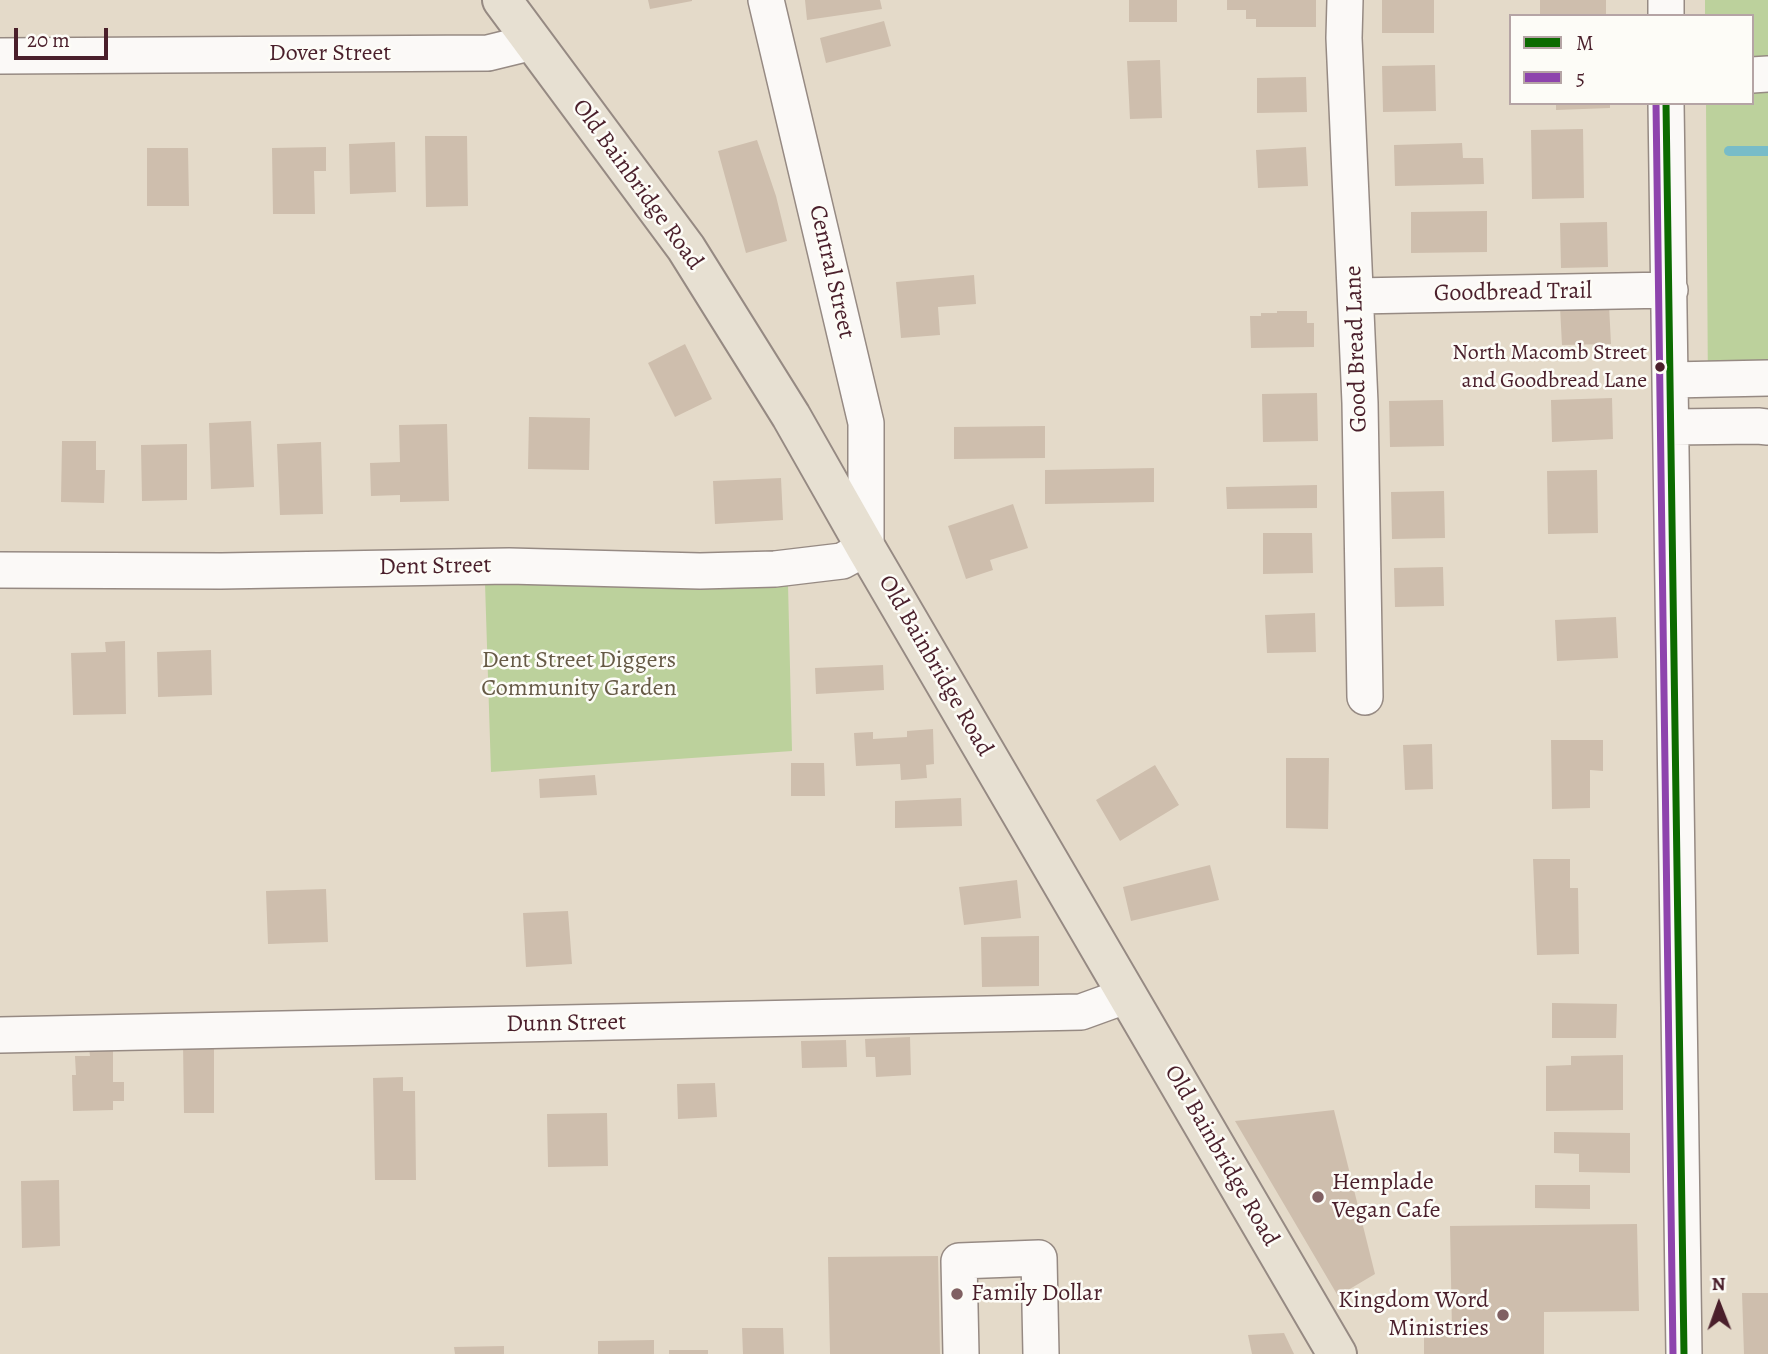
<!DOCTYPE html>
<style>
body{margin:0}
#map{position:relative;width:1768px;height:1354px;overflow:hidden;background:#e4dac9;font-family:Alegreya,serif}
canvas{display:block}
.legend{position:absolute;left:1509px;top:14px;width:245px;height:91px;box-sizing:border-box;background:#fdfcf7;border:2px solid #b5a4a5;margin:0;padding:9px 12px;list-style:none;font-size:21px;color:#4a1f2b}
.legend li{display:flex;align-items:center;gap:14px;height:35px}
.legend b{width:35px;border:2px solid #b5a4a5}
.north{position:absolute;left:1684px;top:1270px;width:70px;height:70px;-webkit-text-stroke:5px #fdfcf7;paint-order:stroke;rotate:359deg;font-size:19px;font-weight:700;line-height:28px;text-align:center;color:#4a1f2b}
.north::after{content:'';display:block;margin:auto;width:24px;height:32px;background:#4a1f2b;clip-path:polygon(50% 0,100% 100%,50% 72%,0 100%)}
.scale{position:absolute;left:14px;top:28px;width:94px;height:32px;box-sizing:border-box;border:4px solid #4a1f2b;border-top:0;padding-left:9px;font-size:21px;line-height:24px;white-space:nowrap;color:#4a1f2b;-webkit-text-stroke:5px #fdfcf7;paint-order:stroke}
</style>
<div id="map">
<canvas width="1768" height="1354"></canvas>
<ul class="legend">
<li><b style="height:9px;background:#0c6b00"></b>M</li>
<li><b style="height:9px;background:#8e44ad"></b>5</li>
</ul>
<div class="north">N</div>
<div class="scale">20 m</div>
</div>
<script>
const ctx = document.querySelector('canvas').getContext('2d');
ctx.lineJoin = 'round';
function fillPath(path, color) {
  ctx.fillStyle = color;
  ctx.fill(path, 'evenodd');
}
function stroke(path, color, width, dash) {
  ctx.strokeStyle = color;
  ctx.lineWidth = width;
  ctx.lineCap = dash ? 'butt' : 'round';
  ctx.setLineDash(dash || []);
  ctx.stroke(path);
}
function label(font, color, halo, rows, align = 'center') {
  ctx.font = font + ' Alegreya,serif';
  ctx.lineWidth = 5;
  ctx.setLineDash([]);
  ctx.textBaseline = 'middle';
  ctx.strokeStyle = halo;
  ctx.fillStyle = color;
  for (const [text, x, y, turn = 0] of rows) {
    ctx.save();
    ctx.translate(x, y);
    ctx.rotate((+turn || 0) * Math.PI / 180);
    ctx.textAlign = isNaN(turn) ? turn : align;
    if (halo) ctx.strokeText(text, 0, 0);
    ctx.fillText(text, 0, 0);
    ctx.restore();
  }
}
fillPath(new Path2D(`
 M1705,0H1768V394L1708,395L1706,103H1752V16H1705Z
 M485,583L788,584L792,751L491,772Z`), '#bcd19c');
stroke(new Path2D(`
 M1729,151H1768`), '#78bcc8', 10);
fillPath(new Path2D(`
 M648,0H692V1L650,9Z
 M805,0H880L882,9L807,20Z
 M1129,0H1177V22H1129Z
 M1227,0H1316V27H1256V19H1246V10H1227Z
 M1382,0H1434V33H1382Z
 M1540,0H1606V16H1540Z
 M884,21L891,46L826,63L820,38Z
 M1160,60L1162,118L1130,119L1127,61Z
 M1435,65L1436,111L1383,112L1382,66Z
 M1306,77L1307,112L1257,113V78Z
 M1556,103H1610V108L1556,110Z
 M1583,129L1584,198L1532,199L1531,130Z
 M425,136H467L468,206L426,207Z
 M757,140L776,196L787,241L746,253L718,151Z
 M395,142L396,192L350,194L349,144Z
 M1462,143L1463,158H1483L1484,184L1395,186L1394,145Z
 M326,147V171H314L315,214H273L272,148Z
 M1306,147L1308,186L1258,188L1256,150Z
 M147,148H188L189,206H147Z
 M1487,211V252L1411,253V212Z
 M1607,222L1608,267L1561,268L1560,223Z
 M974,275L976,304L938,307L940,335L901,338L896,282Z
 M1609,305L1611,344L1562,345L1560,307Z
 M1277,311H1307V323H1314V347L1251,348L1250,316H1261V313H1277Z
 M685,344L712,399L675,417L648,363Z
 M1317,393L1318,441L1263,442L1262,394Z
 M1612,398L1613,439L1552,442L1551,400Z
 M1443,400L1444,446L1390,447L1389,401Z
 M529,417L590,418L589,470L528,469Z
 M251,421L254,487L211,489L209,423Z
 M447,424L449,501L400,502V495L371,496L370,463L400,462L399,425Z
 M1045,426V458L954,459V427Z
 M62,441H96V470H105L104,503L61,502Z
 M321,442L323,514L280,515L277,444Z
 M187,444V500L142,501L141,445Z
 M1154,468V502L1045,504V470Z
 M1597,470L1598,533L1548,534L1547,471Z
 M781,478L783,520L715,524L713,481Z
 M1317,485V508L1227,509L1226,487Z
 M1444,491L1445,538L1392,539L1391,492Z
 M1013,504L1028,548L990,560L993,570L966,579L948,526Z
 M1263,533H1312L1313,573L1263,574Z
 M1443,567L1444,606L1395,607L1394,568Z
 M1315,613L1316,652L1267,653L1265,615Z
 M1616,617L1618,658L1557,661L1555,620Z
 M125,641L126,714L73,715L71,653L106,652L105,642Z
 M211,650L212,695L158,697L157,652Z
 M883,665L884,690L816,694L815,668Z
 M933,729L934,764L926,765L927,778L901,780L900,764L856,766L854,733L873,732V739L907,737V731Z
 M1551,740H1603V771L1590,770V808L1552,809Z
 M1432,744L1433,789L1405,790L1403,745Z
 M1286,758H1329L1328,829L1286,828Z
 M791,763H824L825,796H791Z
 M1155,765L1179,805L1120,841L1096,800Z
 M595,775L597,795L540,798L539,779Z
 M961,798L962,826L895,828V801Z
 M1533,859H1570V888H1578L1579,954L1537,955Z
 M1210,865L1219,900L1131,921L1123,887Z
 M1017,880L1021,918L964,925L959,887Z
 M326,889L328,942L268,944L266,891Z
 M568,911L572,964L526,967L523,913Z
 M1039,936V986L982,987L981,937Z
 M1552,1003L1617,1004L1616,1038H1552Z
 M910,1037L911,1075L876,1077L875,1057H866L865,1039Z
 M846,1040L847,1067L802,1068L801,1041Z
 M183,1043H214V1113H184Z
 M113,1047V1082H124V1101H113V1110L73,1111L72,1075H76L75,1056H90L89,1048Z
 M1623,1055V1110L1546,1111V1066L1571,1065V1056Z
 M403,1077V1091H415L416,1180H375L373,1078Z
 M715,1083L717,1117L678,1119L677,1084Z
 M1334,1110L1375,1274L1338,1296L1235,1121Z
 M607,1113L608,1166L548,1167L547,1114Z
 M1554,1132L1630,1133V1173L1579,1172V1154L1554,1153Z
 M59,1180L60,1246L22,1248L21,1181Z
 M1535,1185H1590V1209L1535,1208Z
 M1637,1224L1639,1311L1544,1312V1354H1424V1333L1452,1332L1450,1226Z
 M938,1256L940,1354H830L828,1257Z
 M1742,1293H1768V1354H1744Z
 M742,1328H783L784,1354H743Z
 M1284,1333L1294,1354H1252L1248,1335Z
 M654,1340V1354H598V1341Z
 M504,1346V1354H455L454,1347Z
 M669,1350H708V1354H669Z`), '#cebead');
const minor = new Path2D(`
 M1345,0L1344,38L1360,403L1365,697
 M1666,0V16
 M0,56L488,53L533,42
 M1752,75L1768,74
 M1666,103L1684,1354
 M1356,296L1670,290
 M1671,380L1768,378
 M1672,427L1758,426L1768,427
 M0,570L221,571L509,566L700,571L775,569L842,561L866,548V423L766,0
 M0,1035L1081,1012L1128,995
 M961,1354L959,1261L1039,1258L1041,1354`);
const major = new Path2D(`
 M502,0L686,248L791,416L866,548L1337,1354`);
stroke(minor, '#968a83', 38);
stroke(major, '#968a83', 42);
stroke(minor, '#fbf9f7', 35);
stroke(major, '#e7e0d2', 38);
stroke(new Path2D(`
 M1666,103L1684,1354`), '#0c6b00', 7);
stroke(new Path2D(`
 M1656,103L1673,1354`), '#8e44ad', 7);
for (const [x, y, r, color] of [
 [1660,367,6,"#4a1f2b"],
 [1318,1197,7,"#806062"],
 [957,1294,7,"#806062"],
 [1503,1315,7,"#806062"]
]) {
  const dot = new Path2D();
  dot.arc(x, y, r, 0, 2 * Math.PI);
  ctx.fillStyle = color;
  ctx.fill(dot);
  stroke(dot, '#fdfcf7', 2.5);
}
label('22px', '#4a1f2b', '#fdfcf7', [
 ["North Macomb Street",1647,354],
 ["and Goodbread Lane",1647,382]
], 'right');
label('24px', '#4a1f2b', '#fdfcf7', [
 ["Dover Street",330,54],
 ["Old Bainbridge Road",637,185,54],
 ["Central Street",831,272,77],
 ["Goodbread Trail",1513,293,-1],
 ["Good Bread Lane",1357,349,-92],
 ["Dent Street",435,567,-1],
 ["Old Bainbridge Road",935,666,60],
 ["Dunn Street",566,1024,-1],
 ["Old Bainbridge Road",1221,1156,60]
]);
label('24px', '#665a46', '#fdfcf7', [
 ["Dent Street Diggers",579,661],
 ["Community Garden",579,689]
]);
label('24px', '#4a1f2b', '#fdfcf7', [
 ["Hemplade",1332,1183],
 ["Vegan Cafe",1332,1211],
 ["Family Dollar",971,1294],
 ["Kingdom Word",1489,1301,"right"],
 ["Ministries",1489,1329,"right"]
], 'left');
</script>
